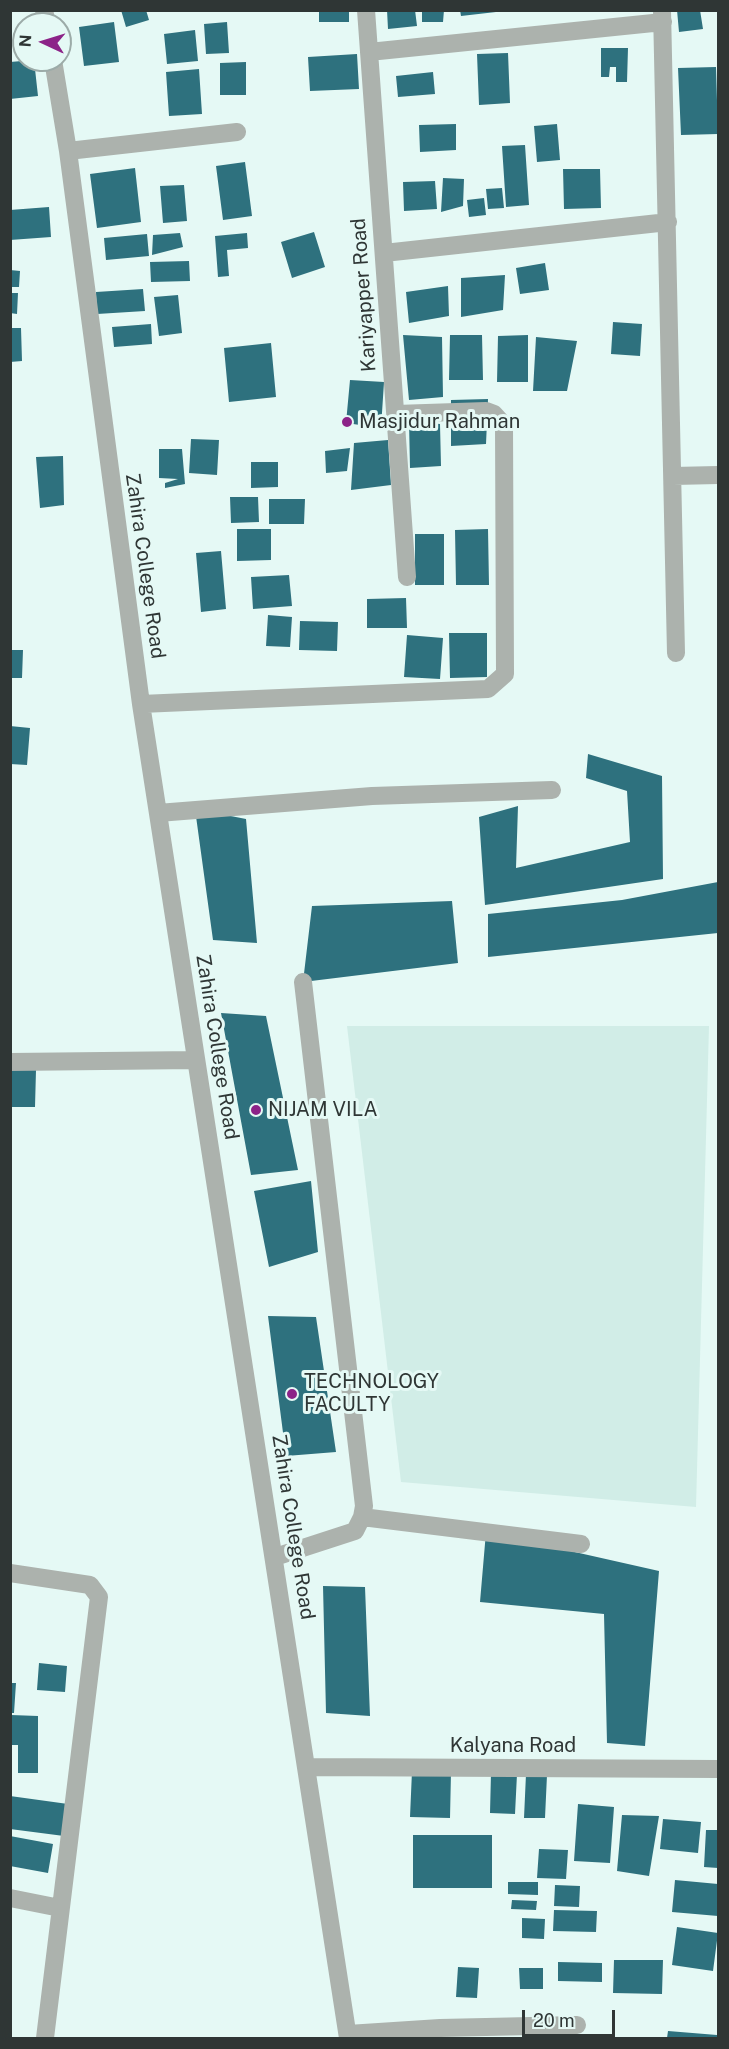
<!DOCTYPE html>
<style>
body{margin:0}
#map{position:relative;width:729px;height:2049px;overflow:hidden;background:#e5f9f5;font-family:"Public Sans",sans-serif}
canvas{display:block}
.frame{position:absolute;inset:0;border:12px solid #2f3635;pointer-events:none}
.north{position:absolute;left:12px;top:12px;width:60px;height:60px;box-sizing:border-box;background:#e5f9f5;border:2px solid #9caba8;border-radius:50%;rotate:274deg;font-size:16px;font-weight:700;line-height:24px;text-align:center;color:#2f3635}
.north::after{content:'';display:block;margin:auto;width:21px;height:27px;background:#8c2388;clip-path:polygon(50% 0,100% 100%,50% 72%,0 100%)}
.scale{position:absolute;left:522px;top:2010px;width:93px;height:27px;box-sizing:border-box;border:3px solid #2f3635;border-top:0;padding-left:8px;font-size:18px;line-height:21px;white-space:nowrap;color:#2f3635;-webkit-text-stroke:4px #e5f9f5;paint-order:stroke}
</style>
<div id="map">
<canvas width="729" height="2049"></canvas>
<div class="frame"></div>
<div class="north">N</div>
<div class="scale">20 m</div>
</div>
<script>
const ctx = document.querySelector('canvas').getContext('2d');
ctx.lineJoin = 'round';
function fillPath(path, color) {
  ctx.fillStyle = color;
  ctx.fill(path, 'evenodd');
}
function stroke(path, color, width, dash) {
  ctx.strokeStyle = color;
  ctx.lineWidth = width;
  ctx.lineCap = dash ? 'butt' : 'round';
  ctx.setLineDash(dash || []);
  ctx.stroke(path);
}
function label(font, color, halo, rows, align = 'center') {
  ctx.font = font + ' "Public Sans",sans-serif';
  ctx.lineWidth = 6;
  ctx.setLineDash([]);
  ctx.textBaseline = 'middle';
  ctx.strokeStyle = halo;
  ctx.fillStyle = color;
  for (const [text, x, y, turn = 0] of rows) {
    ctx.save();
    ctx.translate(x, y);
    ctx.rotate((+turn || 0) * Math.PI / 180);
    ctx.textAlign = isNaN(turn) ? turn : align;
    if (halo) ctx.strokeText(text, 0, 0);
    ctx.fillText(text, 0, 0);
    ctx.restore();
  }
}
fillPath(new Path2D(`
 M347,1026H709L696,1507L401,1482Z`), '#d1ede7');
fillPath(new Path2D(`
 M121,10H146L149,20L126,27Z
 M319,10H349V22H319Z
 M387,10H415L417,26L388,29Z
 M422,10H444L443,22H422Z
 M460,10H496V12L461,16Z
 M677,10H700L703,29L679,32Z
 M114,22L119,62L84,66L79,27Z
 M227,22L229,53L206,54L204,24Z
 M195,30L198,61L167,64L164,34Z
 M601,48H628L627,82H616V67H610L609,77H601Z
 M508,53L510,103L479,105L477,54Z
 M357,54L359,89L310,91L308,57Z
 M34,60L38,96L10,99V62Z
 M246,62V95H220V63Z
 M716,67L718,134L681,135L678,68Z
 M199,69L202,114L169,116L166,72Z
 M433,72L435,94L398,97L396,76Z
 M456,124V150L420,152L419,125Z
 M557,124L560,160L537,162L534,126Z
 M525,145L529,205L506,207L502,146Z
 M245,162L252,216L223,220L216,166Z
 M135,168L141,222L97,228L90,174Z
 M563,169H600L601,208L564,209Z
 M443,178L464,179L463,206L441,212Z
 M435,181L437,209L404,211L403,182Z
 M184,185L187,221L163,223L160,186Z
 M502,188L504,208L488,209L486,189Z
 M484,198L486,215L469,217L467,200Z
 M49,207L51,237L10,240V210Z
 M314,232L325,267L292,278L281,242Z
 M180,233L183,247L152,255L153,235Z
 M247,233L248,248L227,250L229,276L218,277L215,236Z
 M147,234L149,256L106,260L104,238Z
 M189,261L190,281L151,282L150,262Z
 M545,263L549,290L520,294L516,268Z
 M10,270L20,271L19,287H10Z
 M505,275L503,310L461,317V278Z
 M448,286L449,316L409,323L406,292Z
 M143,289L145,311L97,314L96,292Z
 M10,293H18L17,314L10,313Z
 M178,295L182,333L159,336L154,297Z
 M613,322L642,324L640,356L611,354Z
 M151,324L152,344L114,347L112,327Z
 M10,328H21L22,361L10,362Z
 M403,335L442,337L443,397L409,400Z
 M450,335H482L483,380H449Z
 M528,335V382H497L498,336Z
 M536,337L577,341L567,391H533Z
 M271,343L276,397L229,402L224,348Z
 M350,380L384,382L381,428L346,423Z
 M488,399L486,444L451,446V400Z
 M409,421L440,424L441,466L410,468Z
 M191,439L219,440L217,475L189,473Z
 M388,440L391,485L351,490L354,443Z
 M350,448L347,471L326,473L325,451Z
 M159,449H182L185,484L165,488V483L178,479L159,478Z
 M63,456L64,505L40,508L36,457Z
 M251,462H278V487L251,488Z
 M230,497H258L259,522L231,523Z
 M269,499H305L304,524H269Z
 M237,529H271V560L237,561Z
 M488,529L489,585H456L455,530Z
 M415,534H444V585H415Z
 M221,551L226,609L201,612L196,553Z
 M289,575L292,606L253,609L251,577Z
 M406,598L407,628H367V599Z
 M268,615L292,617L290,647L266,646Z
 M300,621L338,622L337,651L299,650Z
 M449,633H487V677L450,678Z
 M407,635L443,638L440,679L404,677Z
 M10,650H23L22,678H10Z
 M10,726L30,728L27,765L10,764Z
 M588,754L662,776L663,879L485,905L479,817L518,806L516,868L630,842L627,791L586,778Z
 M195,809L246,819L257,943L213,940Z
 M718,882V933L488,957V914L622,900Z
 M452,901L458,963L303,982L312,906Z
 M221,1013L266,1016L298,1170L251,1175Z
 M10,1069L36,1070L35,1107H10Z
 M311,1181L318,1252L269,1267L254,1191Z
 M268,1316L316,1317L336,1452L286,1456Z
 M486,1532L659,1571L645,1746L607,1743L604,1614L480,1602Z
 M323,1586L365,1587L370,1716L326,1713Z
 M39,1663L67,1666L65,1692L37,1690Z
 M10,1683H16L14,1713H10Z
 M11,1715L38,1716V1773H18V1745H12Z
 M412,1771L451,1772L450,1818L410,1817Z
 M491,1773L517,1774L515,1814L490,1813Z
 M526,1774L547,1775L545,1818H524Z
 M10,1796L68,1804L64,1836L10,1829Z
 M578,1804L614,1807L610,1863L574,1861Z
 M622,1815L659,1816L649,1876L617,1871Z
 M663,1819L701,1822L698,1853L660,1849Z
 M706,1830H718V1868L704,1867Z
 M413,1835H492V1888H413Z
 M10,1836L53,1844L48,1873L10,1866Z
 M539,1849L568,1850L566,1879L537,1878Z
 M675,1880L718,1884V1916L672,1912Z
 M508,1882H538V1895L508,1894Z
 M555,1885L580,1886L579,1907L554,1906Z
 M512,1900L537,1901L536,1910L511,1909Z
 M554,1910L597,1911L596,1932L553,1931Z
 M522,1918L545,1919L544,1939L522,1938Z
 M677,1927L718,1933L713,1971L672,1965Z
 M614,1960H663L662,1994L613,1993Z
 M558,1962L602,1963V1982L558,1981Z
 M458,1967L479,1968L477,1998L456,1997Z
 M519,1968H543V1989H520Z
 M668,2031L717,2035V2038H667Z`), '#2e717e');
stroke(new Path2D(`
 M44,10L47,24
 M366,10L407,577
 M662,10L676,653
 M369,52L663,22
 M53,60L68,151L141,704L348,2038
 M68,151L237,132
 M384,253L668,222
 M673,476L718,475
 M141,704L488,689L505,674L504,425L494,414L486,411L396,414
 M158,813L372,796L552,790
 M10,1062L196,1060
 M362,1517L581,1544
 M275,1557L355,1531L362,1517L364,1506L303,982
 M10,1573L90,1585L99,1597L45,2038
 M308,1767L718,1769
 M10,1898L60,1908
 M348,2034L440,2028L577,2025`), '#acb2ad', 18);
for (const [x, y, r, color] of [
 [347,422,6,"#8c2388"],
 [256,1110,6,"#8c2388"],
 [292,1394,6,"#8c2388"]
]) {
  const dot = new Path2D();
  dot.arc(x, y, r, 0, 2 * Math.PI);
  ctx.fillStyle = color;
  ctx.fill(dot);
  stroke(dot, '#e5f9f5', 2);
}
label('20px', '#2f3635', '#e5f9f5', [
 ["Kariyapper Road",364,295,-94],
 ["Zahira College Road",145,566,82],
 ["Zahira College Road",217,1047,81],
 ["Zahira College Road",293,1527,81],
 ["Kalyana Road",513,1746]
]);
label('20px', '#2f3635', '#e5f9f5', [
 ["Masjidur Rahman",359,422],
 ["NIJAM VILA",268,1110],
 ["TECHNOLOGY",304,1382],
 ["FACULTY",304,1405]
], 'left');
</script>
